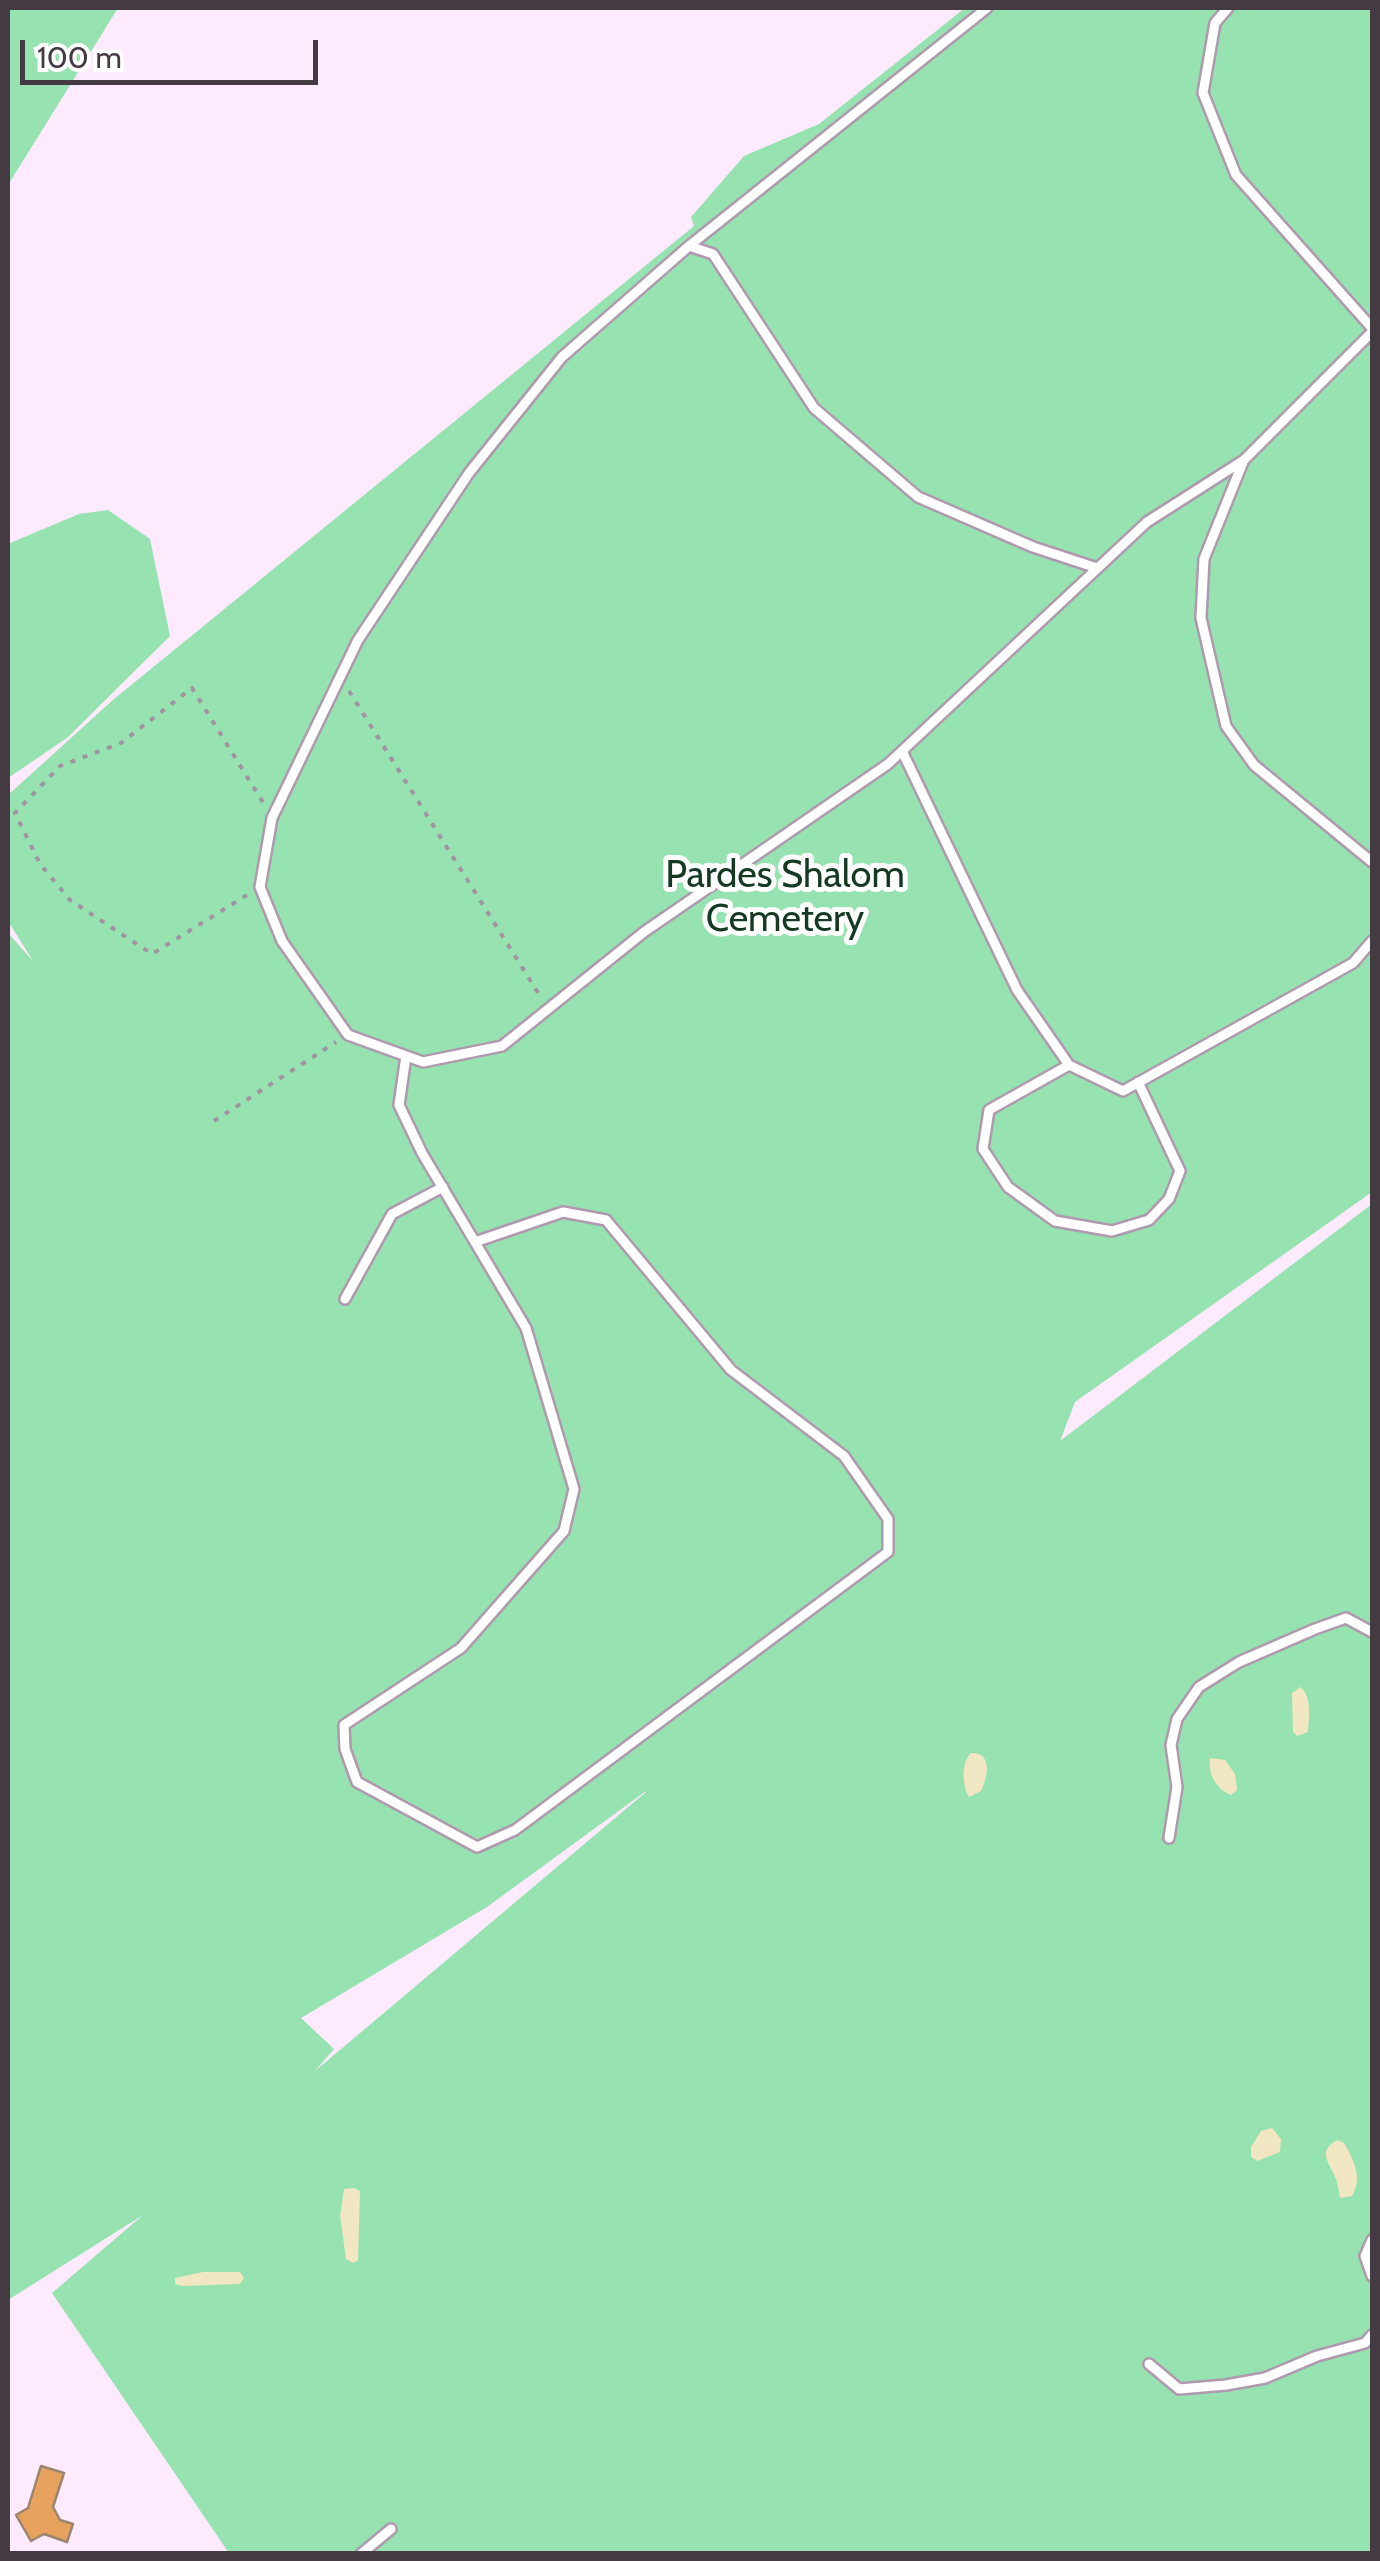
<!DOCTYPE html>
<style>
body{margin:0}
#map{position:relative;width:1380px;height:2561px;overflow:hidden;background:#fdeafc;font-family:Cabin,sans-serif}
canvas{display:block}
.frame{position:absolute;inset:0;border:10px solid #433a42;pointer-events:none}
.scale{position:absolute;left:20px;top:40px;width:298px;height:45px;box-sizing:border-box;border:5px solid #433a42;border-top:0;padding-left:12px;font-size:30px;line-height:35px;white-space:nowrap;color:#433a42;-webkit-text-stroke:8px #fefefe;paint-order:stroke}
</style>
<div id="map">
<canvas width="1380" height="2561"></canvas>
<div class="frame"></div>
<div class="scale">100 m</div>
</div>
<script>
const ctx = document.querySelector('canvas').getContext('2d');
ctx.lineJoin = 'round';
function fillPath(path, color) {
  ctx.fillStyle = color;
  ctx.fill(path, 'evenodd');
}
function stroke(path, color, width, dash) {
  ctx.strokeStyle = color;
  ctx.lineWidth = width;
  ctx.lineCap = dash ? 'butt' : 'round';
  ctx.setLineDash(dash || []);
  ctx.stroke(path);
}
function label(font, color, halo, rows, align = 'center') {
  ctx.font = font + ' Cabin,sans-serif';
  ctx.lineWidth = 10;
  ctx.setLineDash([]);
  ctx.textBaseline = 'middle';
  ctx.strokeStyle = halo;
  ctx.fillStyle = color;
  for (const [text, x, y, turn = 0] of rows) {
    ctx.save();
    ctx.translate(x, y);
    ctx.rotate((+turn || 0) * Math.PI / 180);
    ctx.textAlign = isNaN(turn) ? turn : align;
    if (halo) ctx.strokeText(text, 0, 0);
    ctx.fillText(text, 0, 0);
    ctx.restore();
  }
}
fillPath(new Path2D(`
 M8,8H118L8,185Z
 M965,8H1372V1192L1075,1402L1060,1441L1372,1204V2553H229L52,2293L143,2215L8,2300V933L33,961L8,921V795L114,699L694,226L691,217L744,156L819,124ZM646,1791V1792L315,2071L334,2049L301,2018L487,1907Z
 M108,510L150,539L170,636L67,738L8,778V544L79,514Z`), '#96e2b0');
fillPath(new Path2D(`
 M1301,1687C1312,1698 1309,1717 1308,1732L1297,1736L1293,1732L1292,1693Z
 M971,1753C993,1752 988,1777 981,1791L969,1797C962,1786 961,1762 971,1753Z
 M1210,1758L1225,1760L1235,1774L1237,1790L1231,1795C1216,1789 1208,1774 1210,1758Z
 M1272,2128L1281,2139L1280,2152L1257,2161L1251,2157V2147L1261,2131Z
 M1337,2140L1344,2143C1354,2160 1363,2178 1352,2196L1340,2198C1339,2192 1338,2185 1336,2179C1330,2163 1316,2152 1337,2140Z
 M354,2188L360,2191L358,2260L353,2263L346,2259L340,2216L344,2189Z
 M203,2272H240L244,2278L240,2284L182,2286L175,2284V2278Z`), '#f1e7c2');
const building = new Path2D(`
 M41,2466L64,2473L53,2507L60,2520L73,2524L67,2542L44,2534L31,2541L16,2515L28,2508Z`);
fillPath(building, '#e7a25e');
stroke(building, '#9b8571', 2.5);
const service = new Path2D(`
 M1228,8L1215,23L1203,93L1236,175L1372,328
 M689,246L987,8
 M1243,462L1204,559L1201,618L1226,726L1254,765L1372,862
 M1097,568L1033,547L918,497L814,408L713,254L689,246L562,357L469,473L358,640L272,818L260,887L282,941L348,1035L423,1062L502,1046L644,932L888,764L1147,522L1244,460L1372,332
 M902,751L1017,990L1069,1065L1123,1091L1353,963L1372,941
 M406,1056L399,1105L422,1153L526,1328L574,1489L564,1531L461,1648L344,1725L345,1749L357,1782L477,1847L515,1830L888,1552V1519L844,1456L731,1370L606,1220L563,1212L475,1242
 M1069,1065L989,1110L983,1149L1008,1187L1055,1221L1112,1231L1149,1220L1169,1199L1180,1171L1138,1082
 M345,1299L392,1214L443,1187
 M1169,1838L1177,1787L1171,1745L1177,1719L1199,1687L1239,1662L1315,1629L1346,1618L1372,1632
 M1372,2240L1365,2256L1372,2276
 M1149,2364L1179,2389L1226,2385L1265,2378L1317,2356L1365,2343L1372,2335
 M361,2554L391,2529`);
stroke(service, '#af99ae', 14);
stroke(new Path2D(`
 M349,691L540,996
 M247,895L152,954L70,900L40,864L15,813L60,766L121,743L192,688L264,804
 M214,1121L336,1042`), '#a193a0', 4, [5, 8]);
stroke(service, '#fff', 9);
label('38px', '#153a24', '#fefefe', [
 ["Pardes Shalom",785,876],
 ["Cemetery",785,920]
]);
</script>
